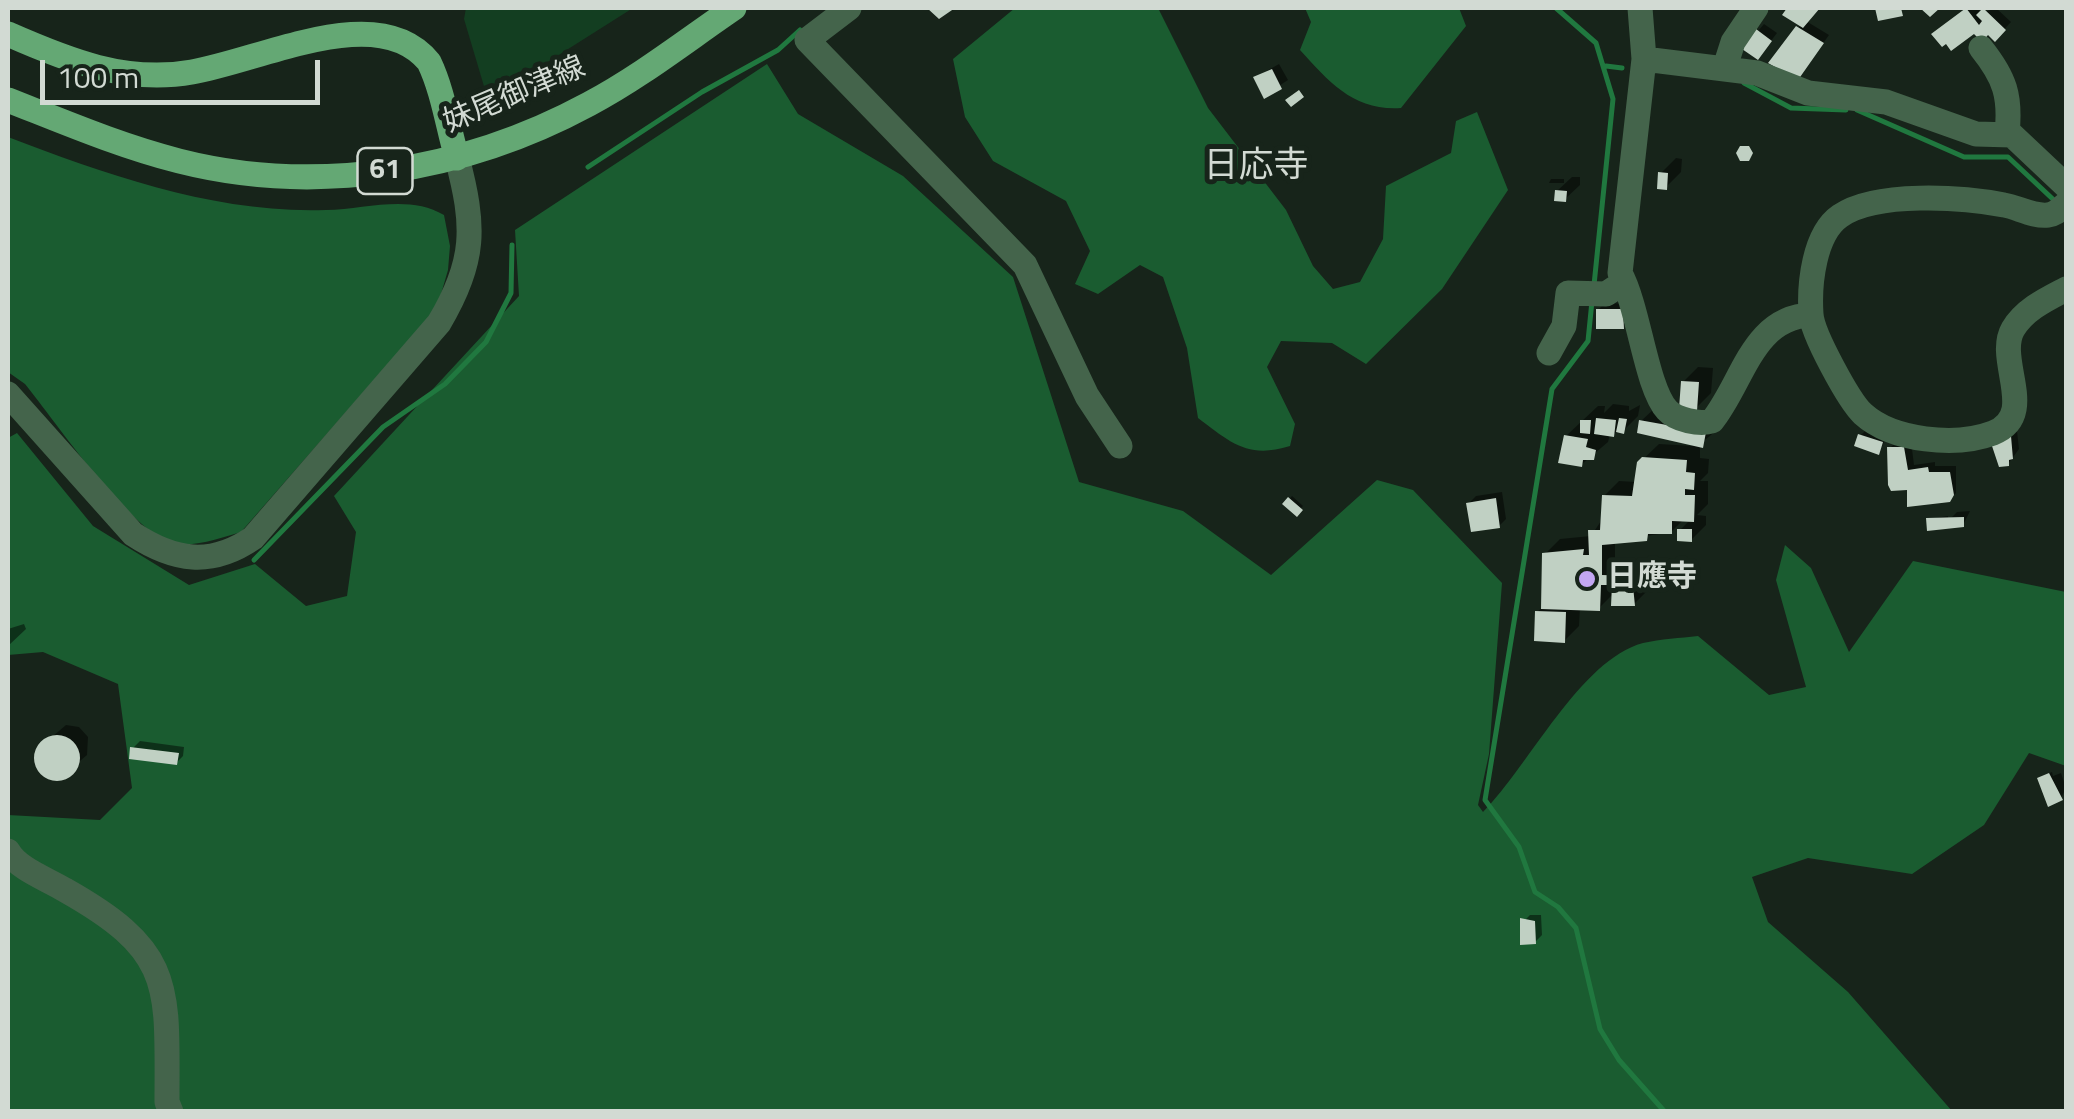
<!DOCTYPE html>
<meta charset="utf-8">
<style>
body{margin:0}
#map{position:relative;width:2074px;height:1119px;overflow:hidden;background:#17241a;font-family:"Titillium Web",sans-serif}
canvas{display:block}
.frame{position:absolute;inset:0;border:10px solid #d2dad3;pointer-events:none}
.scale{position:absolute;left:40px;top:60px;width:280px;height:45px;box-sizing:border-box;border:5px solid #d2dad3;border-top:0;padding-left:12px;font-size:30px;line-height:35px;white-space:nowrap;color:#d2dad3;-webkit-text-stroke:8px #17241a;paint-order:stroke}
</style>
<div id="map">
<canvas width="2074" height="1119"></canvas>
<div class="frame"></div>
<div class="scale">100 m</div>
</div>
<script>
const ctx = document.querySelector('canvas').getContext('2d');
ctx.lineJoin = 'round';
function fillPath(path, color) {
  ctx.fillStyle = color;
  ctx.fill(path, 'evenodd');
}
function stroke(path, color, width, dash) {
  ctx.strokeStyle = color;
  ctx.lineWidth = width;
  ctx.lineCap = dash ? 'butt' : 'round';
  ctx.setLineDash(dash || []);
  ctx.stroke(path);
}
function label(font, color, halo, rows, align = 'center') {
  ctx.font = font + ' "Titillium Web","Noto Sans JP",sans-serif';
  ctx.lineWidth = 10;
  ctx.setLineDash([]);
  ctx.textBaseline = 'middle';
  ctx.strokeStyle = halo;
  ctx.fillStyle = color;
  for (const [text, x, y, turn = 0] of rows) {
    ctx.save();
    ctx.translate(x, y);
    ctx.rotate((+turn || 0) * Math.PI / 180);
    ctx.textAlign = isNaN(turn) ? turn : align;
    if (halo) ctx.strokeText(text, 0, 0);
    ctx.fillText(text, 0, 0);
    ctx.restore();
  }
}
fillPath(new Path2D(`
 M466,8H633L516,82L486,93L464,19Z`), '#133e21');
fillPath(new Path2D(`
 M1015,8H1158L1208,108L1286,210L1313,266L1333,289L1360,282L1383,239L1386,186L1451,153L1456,121L1477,112L1508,190L1442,289L1366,364L1332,343L1281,341L1267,367L1295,424L1290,446C1248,459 1231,443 1198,418L1187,348L1163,277L1140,265L1098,294L1075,284L1090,251L1066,201L993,161L965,117L953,59Z
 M1305,8H1459L1466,26L1401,108C1354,111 1330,83 1300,50L1311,22Z
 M767,64L798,114L903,176L1013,277L1079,482L1183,511L1271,575L1377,480L1413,490L1502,583L1489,754L1478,805L1483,812C1529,766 1580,660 1643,643C1661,639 1680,638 1698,636L1769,695L1806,687L1776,580L1785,545L1811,568L1849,652L1913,561L2066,592V766L2029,753L1984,825L1912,874L1808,858L1752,877L1768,922L1848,992L1952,1111H8V815L100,820L132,788L118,684L43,652L8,655V438L17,433L93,526L189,585L255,564L306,606L347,596L356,532L334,496L519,296L515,230Z
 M8,137C107,175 218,214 326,210C366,209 409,194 444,215L450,246L448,270L437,308L241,532C220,538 194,548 173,543C130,532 56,422 25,384L8,372Z`), '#1a5c30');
fillPath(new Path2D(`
 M1791,8H1817L1806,21L1829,35L1804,70L1798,28L1802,24L1786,15Z
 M1968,8H1977L1982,13L1996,8L2011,22L1995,39L1988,32L1941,28Z
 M1764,24L1777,33L1764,50L1758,31Z
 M1279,64L1288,80L1265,95L1256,77Z
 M1676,158L1682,159L1681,172L1666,187L1661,173Z
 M1572,177H1580V185L1565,199L1557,191Z
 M1551,179H1564V183H1549Z
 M1605,303L1629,304V320L1623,327L1598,310Z
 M1698,367L1713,368L1711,393L1696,408L1683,382Z
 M1613,404L1629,406V411L1640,405L1638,416L1623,431L1610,434L1608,442L1581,465L1566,436L1598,406H1605L1604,413Z
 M1656,407L1717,430L1700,444V458L1709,459L1708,473L1700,481H1708V504L1697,515L1706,516V525L1691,540L1680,530L1691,519H1684L1671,532L1615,541V562H1646L1649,589L1634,604L1614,593L1599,608H1580L1579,626L1564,641L1537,612L1544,606L1545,554L1560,539L1591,536L1603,518L1604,496L1619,481L1636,482L1639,463L1659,444L1693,446L1641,421Z
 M1867,429L1888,436L1878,452L1860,436Z
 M2017,431L2019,449L2008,464L2001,437Z
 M1897,441H1911L1914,465L1935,462V466H1956V493L1949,500L1909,487L1890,448Z
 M1502,492L1506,519L1499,526L1469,503L1476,496Z
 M1292,496L1303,506L1296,513L1286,503Z
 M1970,511L1963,525L1929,519L1948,516V521L1957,512Z
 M24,624L26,629L8,646V629Z
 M66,725L79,727L88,737L87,755L60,778L47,776L37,761L39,748Z
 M140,741L184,747L183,756L176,763L133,748Z
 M2052,772L2053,776L2061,773L2066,788L2061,798L2042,776Z
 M1530,915H1541L1542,935L1535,942L1523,922Z`), '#0007');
stroke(new Path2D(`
 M1556,8L1596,43L1613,99L1594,285
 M1606,66L1622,68
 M1744,83L1791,108L1846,110
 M1857,110L1964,157H2008L2057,203
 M588,167L702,92L778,50L800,30
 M1592,301L1588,341L1552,389L1485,800L1519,847L1535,892L1558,907L1576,928L1600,1029L1619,1060L1665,1112
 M254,560L383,427L445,384L486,342L511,293L512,245`), '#20783f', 5);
fillPath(new Path2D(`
 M927,8H955L939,19Z
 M1787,8H1820L1803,28L1782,15Z
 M1875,8H1901L1903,16L1878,21Z
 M1920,8H1940L1930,17Z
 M1966,8L1979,25L1982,21L1976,15L1983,8L2006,30L1995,42L1988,35L1982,42L1974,34L1951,51L1946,44L1942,47L1931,34Z
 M1796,26L1824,43L1798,80L1768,63Z
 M1756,29L1772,41L1758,60L1742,49Z
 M1272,69L1282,89L1264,99L1253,77Z
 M1299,90L1304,97L1291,107L1285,100Z
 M1740,146H1749L1753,153L1749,161H1740L1736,153Z
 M1658,172L1668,173L1667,190L1657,189Z
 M1555,190L1567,191L1566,202L1554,201Z
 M1596,309H1623L1624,329H1596Z
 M1681,381L1699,382L1697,411L1679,409Z
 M1596,418L1616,420L1614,437L1594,434Z
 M1619,418L1627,419L1624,434L1616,432Z
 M1580,420H1591L1590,434L1580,433Z
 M1639,420L1706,432L1703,448L1637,433Z
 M1858,434L1883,442L1879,455L1854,446Z
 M1564,435L1588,439L1586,447L1596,450L1594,460H1583L1582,467L1558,463Z
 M2011,436L2013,459L2009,460V466L1999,467L1991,443Z
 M1887,447H1904L1908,470L1928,467L1929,472H1950L1954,495L1950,502L1907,507V490L1891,491L1888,485Z
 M1642,457L1687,460L1686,472L1695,473L1694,490L1685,489V495H1695L1694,522L1672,521V534H1648L1647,541L1602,545V575L1632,576L1635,606H1611L1612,585H1601L1600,611L1541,609L1542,553L1584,549L1583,555H1589L1588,530H1600L1602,495L1632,496L1637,462Z
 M1288,497L1303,510L1297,517L1282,504Z
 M1496,498L1500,528L1471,532L1466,503Z
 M1964,517V527L1927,531L1926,518Z
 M1677,529H1692V542L1677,541Z
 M1535,611L1566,612L1565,643L1534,641Z
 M34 758a23 23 0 1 1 46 0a23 23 0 1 1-46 0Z
 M130,747L179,753L177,765L129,759Z
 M2049,773L2063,800L2048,807L2037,778Z
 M1520,918L1535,921L1536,944L1520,945Z`), '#c0d0c3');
stroke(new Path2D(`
 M849,8L807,40L1025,265L1087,396L1120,446
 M1640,8L1644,59L1620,273C1639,308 1646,387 1667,410C1676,420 1700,425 1712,421C1743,383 1752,317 1811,315
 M1981,48C2005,78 2011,96 2007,134
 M1644,59L1757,73L1808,93L1886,102L1976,134L2012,135L2066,186
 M1725,67L1733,42L1756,8
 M2066,204C2060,209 2056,214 2048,215C2034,217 2017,207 2004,205C1962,197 1876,191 1840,216C1814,234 1809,284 1811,314C1812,333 1849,401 1863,414C1893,441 1956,447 1993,433C2039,415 1995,360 2013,329C2025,309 2047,299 2066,289
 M1549,353L1564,326L1568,293L1606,294L1624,282
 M8,394L133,534C174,561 211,567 253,538L439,323C476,261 475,226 457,158
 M8,851C18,869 47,879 65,890C175,952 167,985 167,1102L171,1112`), '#44644b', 25);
stroke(new Path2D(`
 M8,34C67,60 126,84 192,72C265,59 379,0 429,62C443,91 448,127 457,158
 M8,100C64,122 120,146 179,161C317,196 465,171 589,104C640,77 687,40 734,8`), '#64a874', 25);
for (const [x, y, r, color] of [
 [1587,579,10,"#c3a7f2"]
]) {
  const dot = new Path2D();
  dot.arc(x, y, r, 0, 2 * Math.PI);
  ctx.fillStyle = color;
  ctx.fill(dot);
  stroke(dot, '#17241a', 4);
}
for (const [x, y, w] of [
 [385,171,55]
]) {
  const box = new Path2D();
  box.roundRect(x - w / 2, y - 23, w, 46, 8);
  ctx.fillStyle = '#17241a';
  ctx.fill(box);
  stroke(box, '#d2dad3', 2.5);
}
label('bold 28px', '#d2dad3', null, [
 ["61",385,171]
]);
label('30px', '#d2dad3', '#17241a', [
 ["妹尾御津線",515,96,-23]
]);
label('bold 30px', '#d2dad3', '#17241a', [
 ["日應寺",1607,579]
], 'left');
label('35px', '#d2dad3', '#17241a', [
 ["日応寺",1256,167]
]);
</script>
